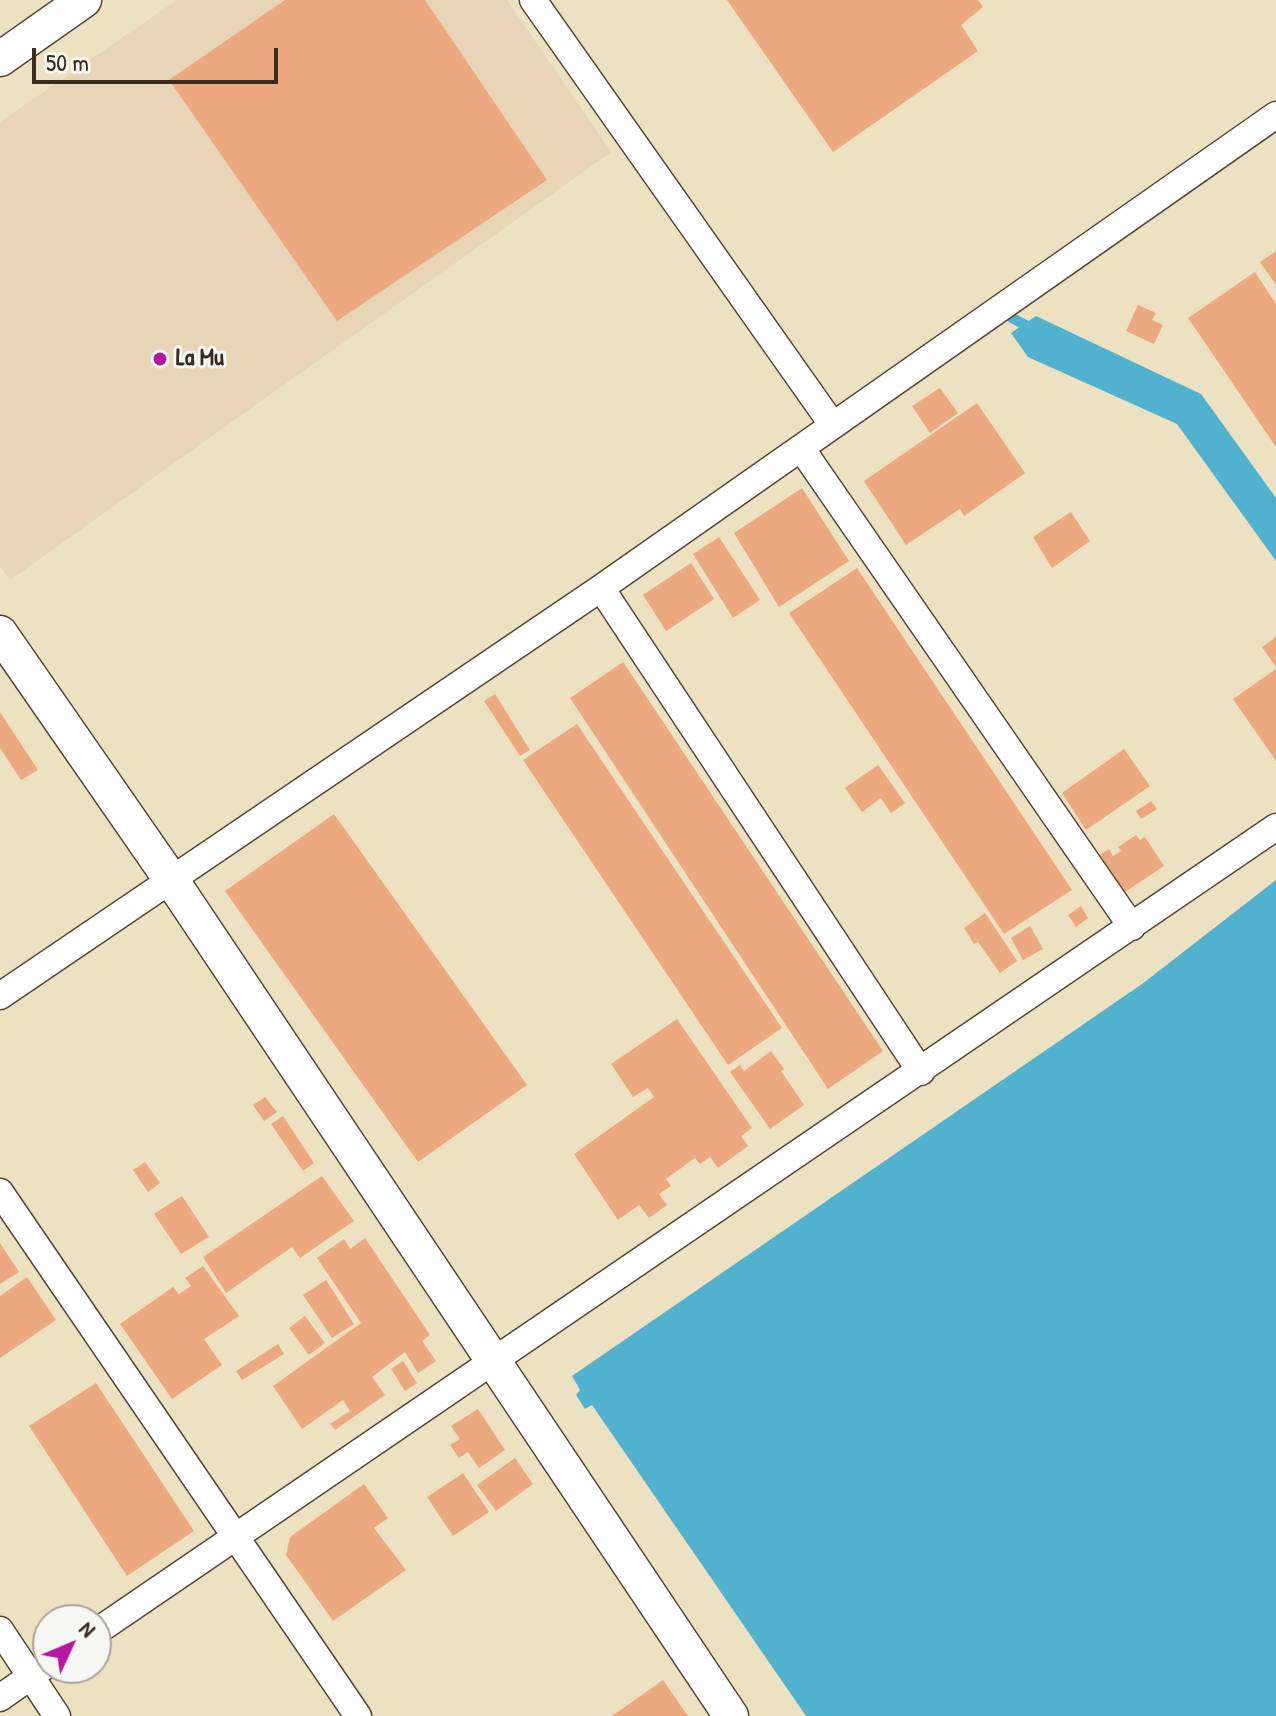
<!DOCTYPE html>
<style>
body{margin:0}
#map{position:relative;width:1276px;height:1716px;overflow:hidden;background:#ece1c1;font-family:"Patrick Hand",sans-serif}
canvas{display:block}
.north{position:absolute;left:32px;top:1604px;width:80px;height:80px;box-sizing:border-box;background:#f6f6f2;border:2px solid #aba49d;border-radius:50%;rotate:46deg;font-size:22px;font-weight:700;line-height:32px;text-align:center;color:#3b2a1e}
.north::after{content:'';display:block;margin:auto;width:28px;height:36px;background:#b5179e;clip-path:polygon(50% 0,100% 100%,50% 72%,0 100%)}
.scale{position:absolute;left:32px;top:48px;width:246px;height:36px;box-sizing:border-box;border:4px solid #3b2a1e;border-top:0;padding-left:10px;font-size:24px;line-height:28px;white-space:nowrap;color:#3b2a1e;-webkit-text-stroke:6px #f6f6f2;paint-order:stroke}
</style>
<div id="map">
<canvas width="1276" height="1716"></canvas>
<div class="north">N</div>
<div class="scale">50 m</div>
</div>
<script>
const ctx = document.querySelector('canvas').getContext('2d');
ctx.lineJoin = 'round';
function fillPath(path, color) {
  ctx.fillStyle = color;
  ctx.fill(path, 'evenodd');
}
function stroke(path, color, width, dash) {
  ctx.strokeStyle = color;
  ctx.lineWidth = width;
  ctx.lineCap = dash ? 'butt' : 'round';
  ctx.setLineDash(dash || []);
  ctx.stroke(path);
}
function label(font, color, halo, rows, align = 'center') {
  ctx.font = font + ' "Patrick Hand",sans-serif';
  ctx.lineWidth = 6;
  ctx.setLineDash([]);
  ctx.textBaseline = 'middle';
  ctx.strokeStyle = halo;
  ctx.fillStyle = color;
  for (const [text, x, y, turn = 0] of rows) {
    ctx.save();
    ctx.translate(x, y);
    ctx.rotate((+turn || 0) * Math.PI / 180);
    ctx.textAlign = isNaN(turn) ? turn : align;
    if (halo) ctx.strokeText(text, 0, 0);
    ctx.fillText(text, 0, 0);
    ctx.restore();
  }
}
fillPath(new Path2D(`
 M177,0H507L611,152L10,580L0,566V122Z`), '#e8d4b7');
fillPath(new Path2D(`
 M1036,316L1201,394L1276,498V561L1177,424L1028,357L1011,333Z
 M1276,880V1716H806L592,1405L585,1409L576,1395L580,1390L572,1376L1142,984Z`), '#51b2d0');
stroke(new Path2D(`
 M1012,318L1035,330`), '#51b2d0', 10);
fillPath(new Path2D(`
 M285,0H425L547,180L337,321L169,80Z
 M727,0H978L983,7L961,25L978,51L833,152Z
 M1276,251V285L1260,262Z
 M1255,272L1276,304V447L1188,318Z
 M1138,305L1156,313L1152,320L1163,325L1154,344L1126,331Z
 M940,388L958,413L930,433L912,406Z
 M977,403L1025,473L964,516L960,509L906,545L864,481Z
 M802,488L849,561L779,607L734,533Z
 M1071,512L1090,541L1052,568L1033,537Z
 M719,537L760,600L733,618L693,554Z
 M691,563L714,599L666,631L643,595Z
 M857,568L1072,890L1004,934L789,613Z
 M1276,637V667L1262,647Z
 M623,662L883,1051L828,1089L570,698Z
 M1276,669V761L1233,699Z
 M495,694L530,750L520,756L484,701Z
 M0,712L38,770L21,780L0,748Z
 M577,724L782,1028L728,1065L523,760Z
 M1124,749L1150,786L1086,830L1062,793Z
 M878,765L905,803L891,813L881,798L862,812L845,788Z
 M1151,801L1157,809L1141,819L1136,811Z
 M334,814L527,1085L418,1162L225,891Z
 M1136,835L1140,840L1145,837L1164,866L1125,892L1100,855L1109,849L1113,856L1121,851L1118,847Z
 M1081,906L1088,918L1076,927L1068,915Z
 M985,913L1017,961L1000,973L978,942L974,944L964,928Z
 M1030,926L1043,949L1023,960L1011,938Z
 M677,1019L752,1128L741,1136L748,1146L718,1168L710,1157L700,1164L695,1158L666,1179L671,1186L659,1194L667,1205L649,1218L639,1205L618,1220L574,1154L654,1097L648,1088L633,1097L611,1064Z
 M771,1051L784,1069L781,1071L804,1105L770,1129L730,1072L740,1065L744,1071Z
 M265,1097L277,1112L264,1121L253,1105Z
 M283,1116L314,1163L303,1171L271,1124Z
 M145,1162L160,1183L148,1192L133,1170Z
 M322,1176L354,1221L300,1258L292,1247L226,1293L203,1257Z
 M182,1196L209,1237L181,1254L154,1214Z
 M365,1238L430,1335L422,1341L436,1361L418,1373L405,1352L372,1377L385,1395L335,1430L330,1424L350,1411L343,1400L302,1429L273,1386L361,1323L317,1258L344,1239L350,1249Z
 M0,1243L19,1272L0,1284Z
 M203,1266L239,1316L204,1339L222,1365L172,1399L120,1324L173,1287L179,1294L191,1286L185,1278Z
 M27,1277L56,1320L0,1358V1296Z
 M326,1280L354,1324L332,1338L303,1295Z
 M305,1316L325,1343L309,1355L289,1328Z
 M278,1344L284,1354L242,1380L236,1371Z
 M403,1361L417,1383L405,1391L391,1369Z
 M96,1383L194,1531L127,1576L29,1426Z
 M478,1409L505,1450L479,1468L468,1452L459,1458L450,1445L460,1439L451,1426Z
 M515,1458L533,1484L496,1511L477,1485Z
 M463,1473L489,1512L453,1536L427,1497Z
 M364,1484L388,1518L374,1528L406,1570L333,1621L286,1555L290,1537Z
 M663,1680L688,1716H612Z`), '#eca97f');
const minor = new Path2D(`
 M533,0L832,424
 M801,448L1132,927
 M601,588L921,1072
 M0,996L601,588L1276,115
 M0,1192L358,1716
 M0,1630L57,1716
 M96,1632L1276,827
 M0,1698L48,1664`);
const tertiary = new Path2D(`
 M0,59L84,0
 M0,633L172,881L731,1716`);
stroke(minor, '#564536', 29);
stroke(tertiary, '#564536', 37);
stroke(minor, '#fff', 26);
stroke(tertiary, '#fff', 34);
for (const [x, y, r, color] of [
 [160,359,8,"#b5179e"]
]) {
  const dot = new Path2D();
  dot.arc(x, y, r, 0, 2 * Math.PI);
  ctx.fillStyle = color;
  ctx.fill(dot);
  stroke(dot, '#f6f6f2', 3);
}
label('bold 24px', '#3b2a1e', '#f6f6f2', [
 ["La Mu",176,359]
], 'left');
</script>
